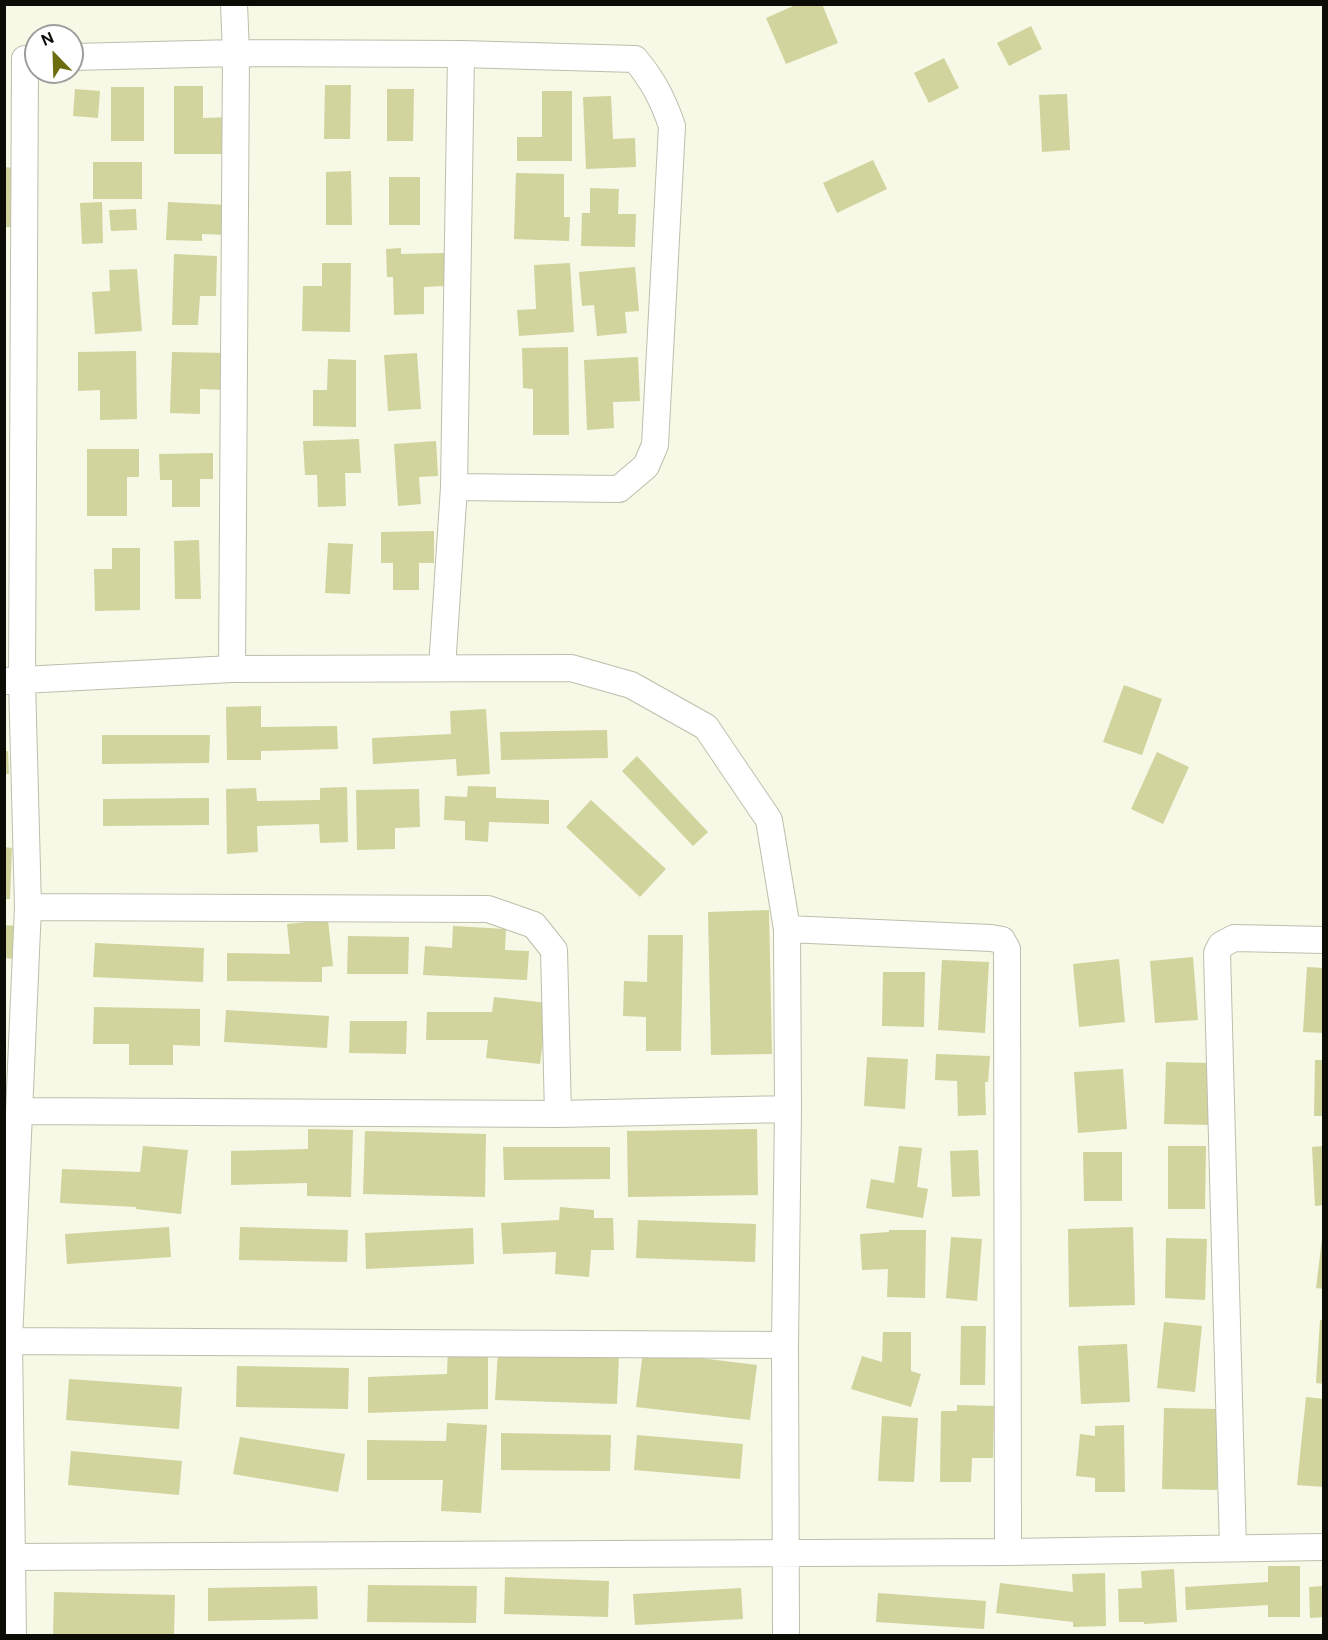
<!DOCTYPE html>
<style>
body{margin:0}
#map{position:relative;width:1328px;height:1640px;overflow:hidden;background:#f7f8e6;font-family:"DM Sans",sans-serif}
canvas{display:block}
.frame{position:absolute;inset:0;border:6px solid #0c0c07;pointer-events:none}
.north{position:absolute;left:24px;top:24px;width:60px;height:60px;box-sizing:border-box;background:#fff;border:2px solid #9e9e9c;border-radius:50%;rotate:337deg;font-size:16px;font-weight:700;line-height:24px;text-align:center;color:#0c0c07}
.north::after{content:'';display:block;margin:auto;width:21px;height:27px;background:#6c6d0f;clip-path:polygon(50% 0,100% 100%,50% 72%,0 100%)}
</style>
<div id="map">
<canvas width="1328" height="1640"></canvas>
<div class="frame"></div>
<div class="north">N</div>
</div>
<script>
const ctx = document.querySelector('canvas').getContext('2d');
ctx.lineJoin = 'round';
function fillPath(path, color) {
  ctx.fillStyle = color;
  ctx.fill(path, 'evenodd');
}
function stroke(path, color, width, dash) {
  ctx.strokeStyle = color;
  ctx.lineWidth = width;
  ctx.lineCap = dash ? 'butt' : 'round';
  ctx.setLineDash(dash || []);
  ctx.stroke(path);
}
fillPath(new Path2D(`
 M798,4H822L838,43L786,64L766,18Z
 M1031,26L1042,49L1009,66L997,43Z
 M944,58L959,88L929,103L914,73Z
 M325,85H351L350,139H324Z
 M174,86H203V118L231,117V154H174Z
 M111,87H144V141H111Z
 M75,89L100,91L98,118L73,116Z
 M387,89H414L413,141H387Z
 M542,91H572V161H517V137H542Z
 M1067,94L1070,150L1042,152L1039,95Z
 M611,96L613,139L635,138L636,167L586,169L583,97Z
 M873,160L887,189L837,213L823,183Z
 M93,162H142V199H93Z
 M4,167L15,168L12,227H4Z
 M351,171L352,225H326V172Z
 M516,173L564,174V217H570L569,241L514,239Z
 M389,177H420V225H389Z
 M590,188L619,189L618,214H636L635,247L581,246L582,213H590Z
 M102,202L103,243L82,244L80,203Z
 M168,202L229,205L228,235L202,234V241L166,240Z
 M136,209L137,230L111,231L109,210Z
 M401,248V254L444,253V286L424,287V314L394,315L393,277H387L386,249Z
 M174,254L217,256L216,296H200L198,325H172Z
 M322,263H351L350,332L302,331L303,286H322Z
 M570,263L574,332L519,336L517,310L536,309L534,265Z
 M635,267L639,311L625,312L627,333L597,336L594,305L582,306L579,272Z
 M137,269L142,331L95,334L92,292L110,291L109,270Z
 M568,347L569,435H533V389L523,388L522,348Z
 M136,351L137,419L100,420V390L78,391V352Z
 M172,352L227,353L226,390L200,389V414L170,413Z
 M417,353L421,409L388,411L384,355Z
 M638,357L640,401L613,402L614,428L587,430L584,360Z
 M328,359L356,360V427L313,426V390H327Z
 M359,439L361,473H345L346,506L318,507L317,475H305L303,441Z
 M436,441L438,476L419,477L421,504L398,506L394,444Z
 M87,449H139V477H127V516H87Z
 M213,453V479H200V507H172V480H160L159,454Z
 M434,531V563H419V590H393V563H381V532Z
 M199,540L201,599H175L174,541Z
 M328,543L353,544L350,594L325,593Z
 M112,548H140V610L95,611L94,569H112Z
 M1124,685L1162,699L1142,755L1103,742Z
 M261,706V727L337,726L338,749L261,751V760H227L226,707Z
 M486,709L490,774L457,776L456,759L373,764L372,738L451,734L450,711Z
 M607,730L608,758L501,760L500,732Z
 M102,735H210L209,763L102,764Z
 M4,751H8L9,774H4Z
 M1157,752L1189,767L1163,824L1131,809Z
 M637,756L708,832L693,846L622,771Z
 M468,786L496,787V798L549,800V824L489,822L488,842L465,840V821L444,820L445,796L467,797Z
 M347,787L348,842L320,843L319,824L257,826L258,852L227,854L226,789L256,788L257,801L320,800V788Z
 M419,789L420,827L395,828V849L357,850L356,790Z
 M209,798V825L103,826V799Z
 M591,800L666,869L640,897L566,827Z
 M4,847L12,848L10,899H4Z
 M769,910L772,1054L711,1055L708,912Z
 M328,920L333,966L322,967V982L227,981V953L290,954L287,924Z
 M4,925L17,926L16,959L4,958Z
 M453,926L506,929L505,950L529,951L527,980L423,975L425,946L452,948Z
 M648,935H683L681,1051H646V1017L623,1016L624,981L647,982Z
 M348,936L409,937L408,974H347Z
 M95,943L204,948L203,982L93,977Z
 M1193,957L1198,1020L1155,1023L1150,961Z
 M1119,959L1125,1022L1079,1027L1073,964Z
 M942,960L989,962L985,1033L938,1030Z
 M1307,967L1324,968V1033L1303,1032Z
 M883,972H925L924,1027L882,1026Z
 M494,997L548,1003L540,1064L486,1058L488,1040H426L427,1012H492Z
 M94,1007L200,1009V1046L173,1045V1065H129V1044H93Z
 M226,1010L329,1016L327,1048L224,1042Z
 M350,1021H407L406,1054L349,1053Z
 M936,1054L990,1056L988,1082H985L986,1115L958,1116L957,1081L935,1080Z
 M867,1057L908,1059L905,1109L864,1106Z
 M1315,1060H1324V1116H1314Z
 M1166,1062L1214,1063L1211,1125L1164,1124Z
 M1123,1069L1127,1129L1078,1133L1074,1072Z
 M308,1129L353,1130L351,1197L307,1196V1183L231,1185V1151L308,1149Z
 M757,1129L758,1195L628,1197L627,1131Z
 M365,1131L486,1134L485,1197L363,1194Z
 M143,1146L188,1150L181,1214L136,1209V1207L60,1203L62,1169L140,1172Z
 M899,1146L922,1148L917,1187L928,1189L923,1218L866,1208L871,1179L894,1183Z
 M1168,1146H1206L1205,1209H1168Z
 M1324,1146V1205L1315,1206L1312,1147Z
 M503,1147H610V1179L504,1180Z
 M978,1150L980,1196L952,1197L950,1151Z
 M1083,1152H1122V1201H1084Z
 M560,1207L594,1210V1218H613L614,1250H591L589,1277L555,1274L556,1252L503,1254L501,1223L559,1220Z
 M638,1220L756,1224L755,1262L636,1258Z
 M169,1227L171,1257L67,1264L65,1234Z
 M240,1227L348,1230L347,1262L239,1260Z
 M1133,1227L1135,1305L1069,1307L1068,1229Z
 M473,1228L474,1264L366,1269L365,1233Z
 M889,1230H926L925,1298L887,1297L888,1269L862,1270L860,1234L889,1232Z
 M951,1237L982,1239L977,1301L946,1298Z
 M1166,1238L1207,1239L1205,1300L1165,1298Z
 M1322,1239H1324V1289L1316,1288Z
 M1320,1320H1324V1384L1316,1383Z
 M1164,1322L1202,1326L1195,1392L1157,1388Z
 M961,1326H986L985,1385H960Z
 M883,1332H911V1371L921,1374L911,1407L851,1389L862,1356L882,1362Z
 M1127,1344L1130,1402L1081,1404L1078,1346Z
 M448,1348L488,1350V1409L368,1413V1377L447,1374Z
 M498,1351L619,1355L617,1404L495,1400Z
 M643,1351L757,1365L750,1420L636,1407Z
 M237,1366L349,1368L348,1409L236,1407Z
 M69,1379L182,1387L179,1429L66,1420Z
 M1306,1397L1324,1399V1487L1297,1485Z
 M957,1405L994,1406L993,1458H972L971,1482H940L941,1411H957Z
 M1164,1408L1219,1409L1217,1490L1162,1489Z
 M882,1416L918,1418L914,1482L878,1481Z
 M447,1423L487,1425L481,1513L441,1511L443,1480H367V1440L446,1441Z
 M1124,1425L1125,1492H1095V1478L1076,1476L1080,1434L1095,1436V1426Z
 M501,1433L611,1435L610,1471L501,1470Z
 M637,1435L743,1444L740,1479L634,1470Z
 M240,1437L345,1454L338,1492L233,1474Z
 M71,1451L182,1461L179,1495L68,1485Z
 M1268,1566H1300V1617H1268V1605L1186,1610L1185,1587L1268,1582Z
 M1174,1569L1177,1622L1144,1624V1622H1119L1118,1589L1142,1588L1141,1571Z
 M1105,1573L1106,1626L1073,1627V1622L996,1613L1000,1583L1073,1592L1072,1574Z
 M505,1577L609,1581L608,1617L504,1614Z
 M368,1585L477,1586L476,1623L367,1622Z
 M317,1586L318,1619L208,1621V1588Z
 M1324,1586V1617L1310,1618L1309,1587Z
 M741,1588L743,1619L635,1625L633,1594Z
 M54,1592L175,1595L174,1636H53Z
 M878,1593L986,1601L984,1629L876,1622Z`), '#d1d49c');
const minor = new Path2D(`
 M72,57L236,53L461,54L635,59C653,80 663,100 672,126L655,445L646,466L619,489L454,487
 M442,668L454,487L461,54
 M232,669L236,53L234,4
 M4,681L232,669L571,668L631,685L706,727L769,820L787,929L788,1109L785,1345L786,1636
 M28,907L488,909L534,925L554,950L558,1114
 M787,929L991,938L1002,940L1007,949L1008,1552
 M19,1111L558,1114L788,1109
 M4,1341L785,1345
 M1233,1548L1217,953L1221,945L1234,938L1324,940
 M11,1557L1008,1552L1324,1547
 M13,1636L9,1341L28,907L22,681L25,59`);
stroke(minor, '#bdbfad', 28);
stroke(minor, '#fff', 26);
</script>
